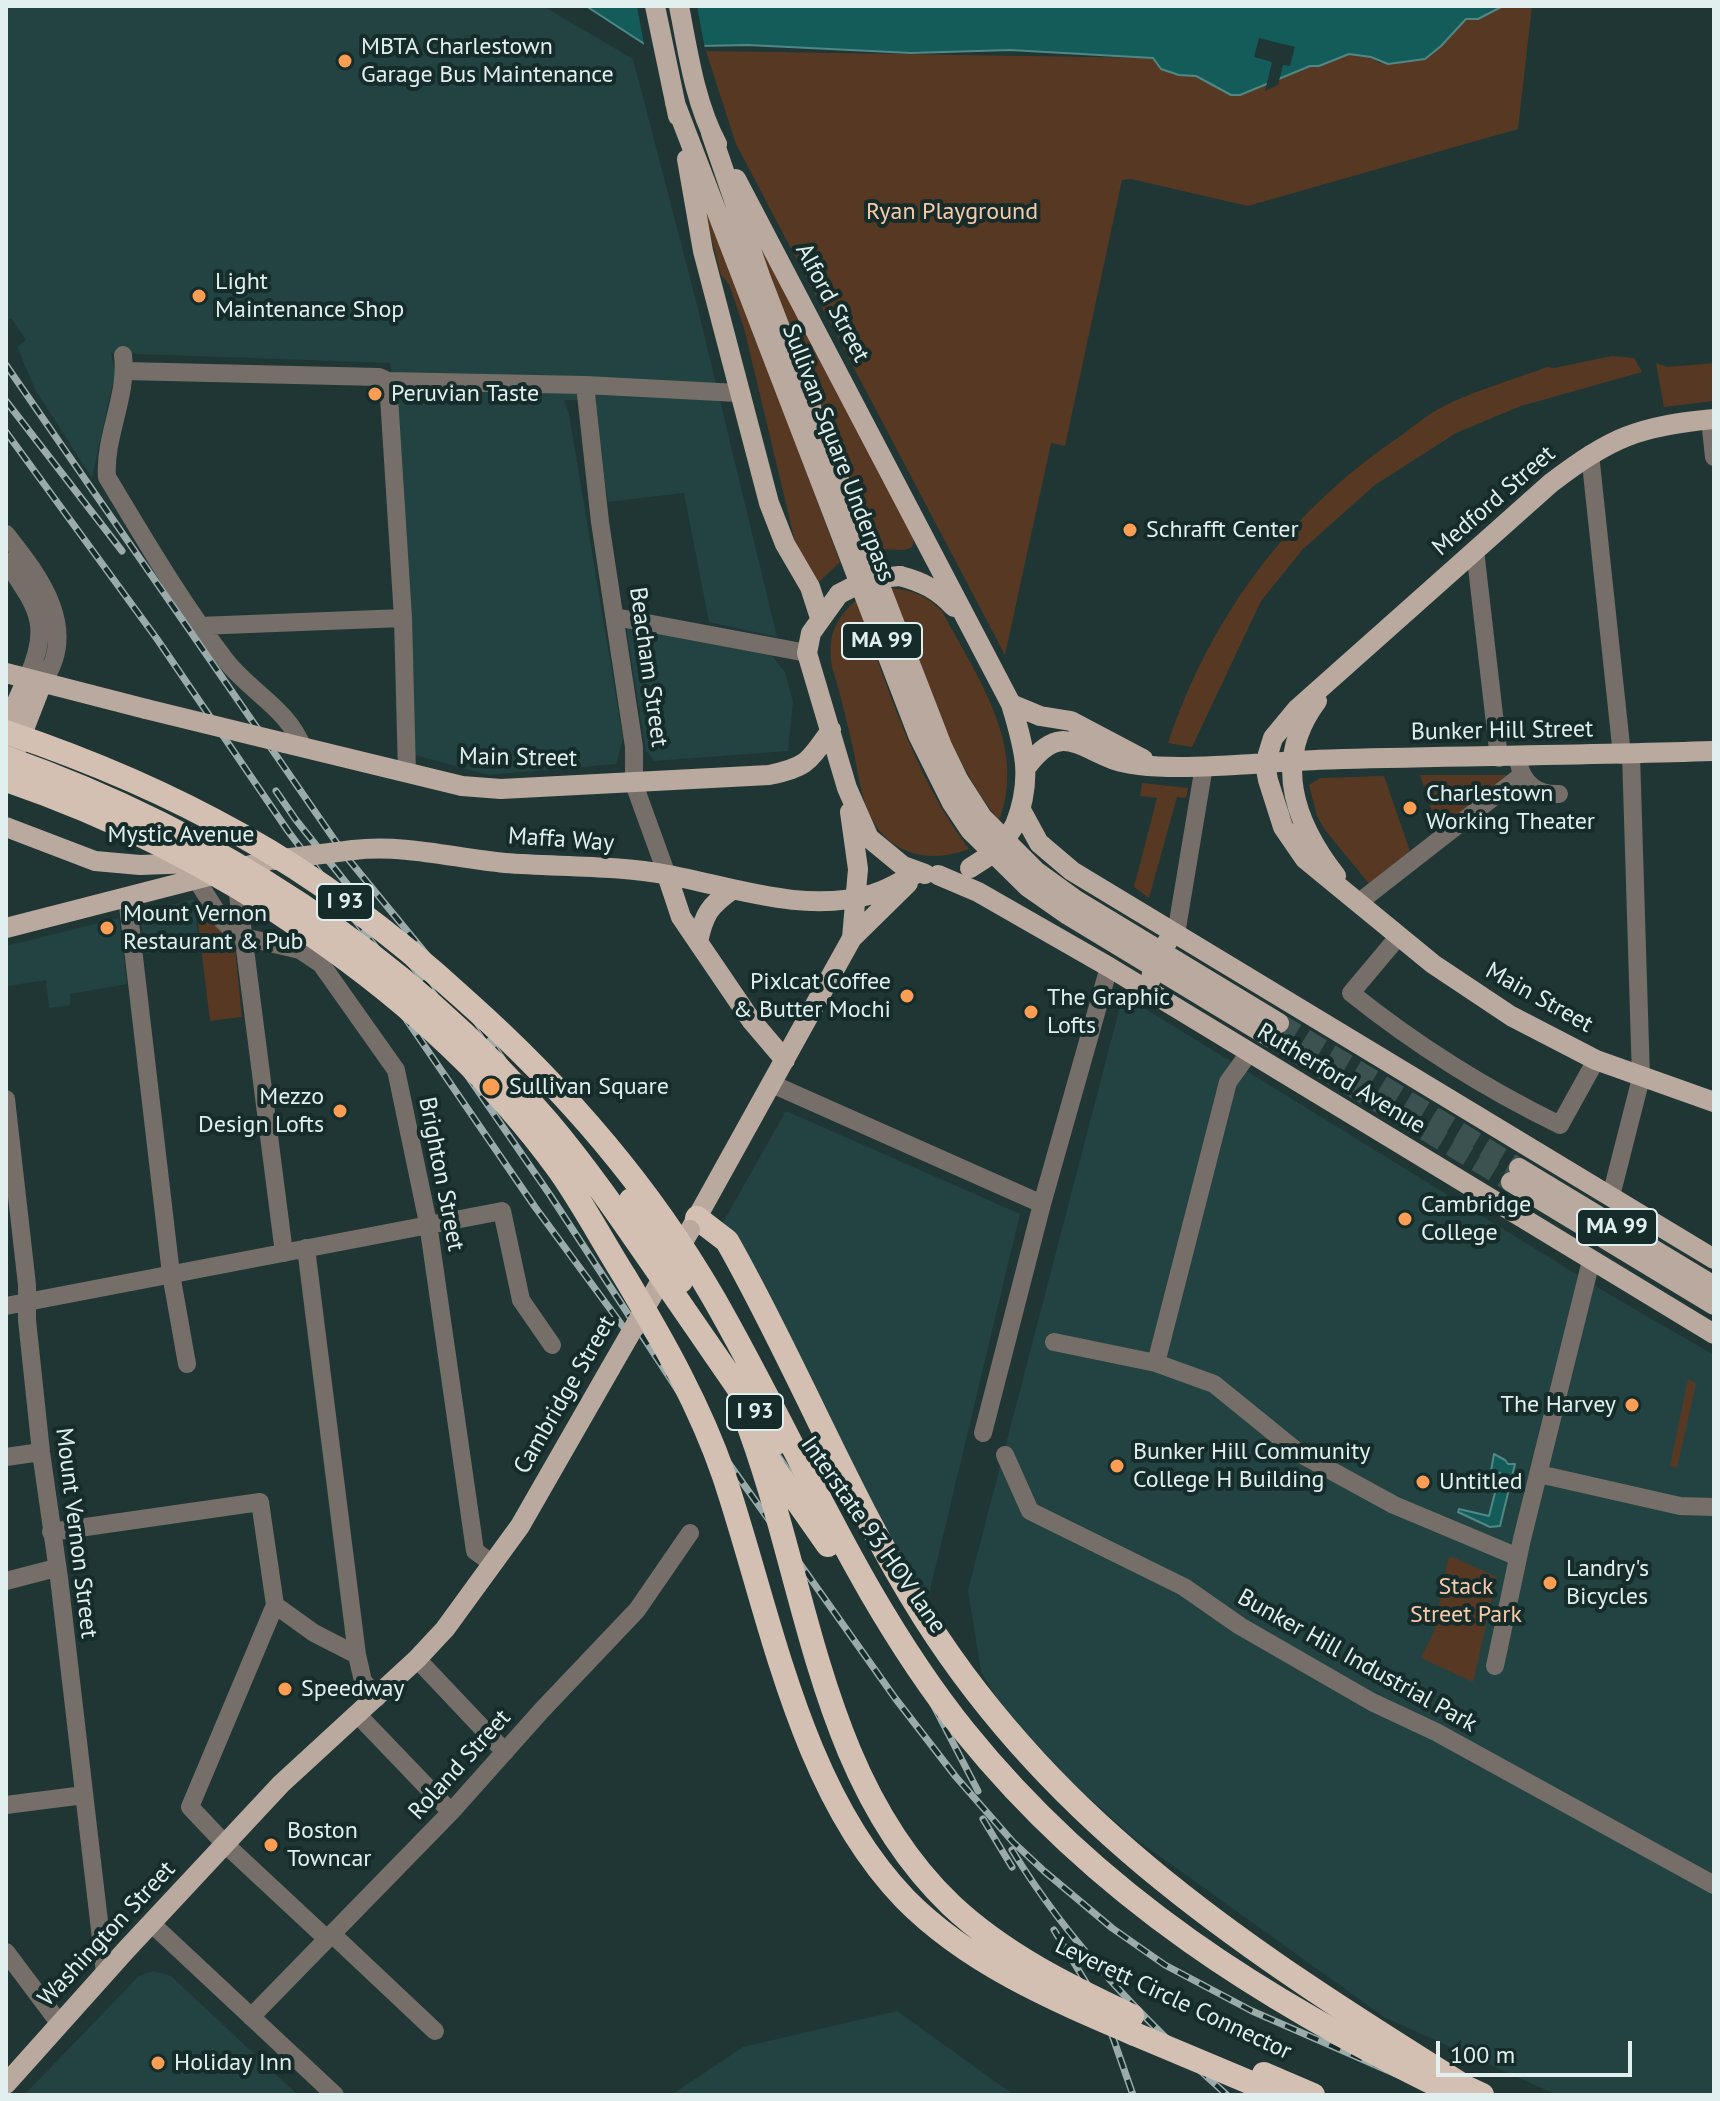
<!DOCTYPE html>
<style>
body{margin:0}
#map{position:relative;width:1720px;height:2101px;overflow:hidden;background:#1f3635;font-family:"PT Sans",sans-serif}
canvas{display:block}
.frame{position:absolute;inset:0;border:8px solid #e1efee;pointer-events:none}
.scale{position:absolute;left:1436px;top:2041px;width:196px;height:36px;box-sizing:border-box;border:4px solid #e1efee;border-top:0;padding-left:10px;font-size:24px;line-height:28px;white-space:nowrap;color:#e1efee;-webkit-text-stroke:6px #152c2b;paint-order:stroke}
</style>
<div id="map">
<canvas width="1720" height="2101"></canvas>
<div class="frame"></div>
<div class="scale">100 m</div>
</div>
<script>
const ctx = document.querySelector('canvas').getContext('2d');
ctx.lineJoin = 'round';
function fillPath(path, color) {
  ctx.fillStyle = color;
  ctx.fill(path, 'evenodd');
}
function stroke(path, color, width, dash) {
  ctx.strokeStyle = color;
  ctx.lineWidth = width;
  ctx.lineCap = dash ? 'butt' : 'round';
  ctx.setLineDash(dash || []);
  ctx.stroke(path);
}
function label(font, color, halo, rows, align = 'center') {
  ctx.font = font + ' "PT Sans",sans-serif';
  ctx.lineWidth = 8;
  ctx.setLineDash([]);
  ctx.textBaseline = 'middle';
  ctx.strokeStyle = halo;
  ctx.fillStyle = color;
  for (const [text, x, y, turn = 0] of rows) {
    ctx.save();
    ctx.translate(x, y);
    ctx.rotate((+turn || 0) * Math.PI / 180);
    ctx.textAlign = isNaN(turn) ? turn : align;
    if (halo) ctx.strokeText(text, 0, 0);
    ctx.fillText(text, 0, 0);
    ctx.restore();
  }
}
fillPath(new Path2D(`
 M6,6H543L633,59L696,301L777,637L709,622L684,493L608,502L593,400H564L569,414L623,739L616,764L488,775L415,755L394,391L390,363L111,353L115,373L92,478L36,391L17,347L26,340L11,318L6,321Z
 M626,627L769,652L785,672L793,702L788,751L654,761L646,751Z
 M194,899L199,948L145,954L140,913Z
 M119,918L127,984L70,994V1005L49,1008L46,980L8,986L6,946Z
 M1123,995L1607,1293L1714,1355V2095H1557L1384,2017L1133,1837L1030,1745L1001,1706L981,1671L968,1590Z
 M786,1111L1020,1214L926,1607L722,1224Z
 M153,1971L171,1976L298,2095H24L139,1976Z
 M897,2011L1014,2095H671L743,2047Z`), '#224342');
fillPath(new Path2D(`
 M1503,6H1532L1518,129L1248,206L1131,179L1122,180L1065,446L1051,443L1005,655L736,144L706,51L1153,58L1207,81L1216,87L1280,79L1310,66H1319L1349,54L1371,57L1379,63L1425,59L1441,46L1466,19H1478Z
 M709,213L840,562L819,582L798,554L744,328L729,284L721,275L705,214Z
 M760,245L915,537L912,547L905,550L875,549L758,246Z
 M1612,356L1634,358L1642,372L1521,406L1456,433L1375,485L1303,549L1261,601L1192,747L1168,743C1211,616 1287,513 1399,437C1413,427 1428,414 1444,406C1476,390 1513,380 1547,367L1554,368Z
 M1656,363L1667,367L1714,363V401L1664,407Z
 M890,588C912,590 926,595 942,611C976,676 1028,745 999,821C945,751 921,669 890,588Z
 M856,600C888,686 913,775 969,849C933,863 894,857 873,821C860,798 858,769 852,744C846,718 840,692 832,667C828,636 833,622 856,600Z
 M1420,775H1517L1456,821L1447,811L1435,821Z
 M1384,776L1411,854L1371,886L1325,830L1317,816L1309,785L1320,778Z
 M1142,783L1188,788L1186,798L1177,797L1149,898L1134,887L1157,798L1140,796Z
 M202,904L213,922L235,949L242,1017L210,1021L196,905Z
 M1688,1379L1696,1384L1677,1468L1670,1466Z
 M1453,1557L1497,1577L1473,1682L1421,1658L1434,1631L1448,1559Z`), '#573923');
const water = new Path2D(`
 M586,6H1503L1478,19H1466L1441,46L1425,59L1388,64L1371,57L1349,54L1319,66H1310L1240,95H1231L1196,76L1179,75L1161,69L1153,58L1010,50L911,53L748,45L649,47Z
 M1494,1454L1505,1460L1508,1464H1515L1500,1526L1490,1527L1458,1512L1459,1509L1489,1516L1500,1473L1491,1471Z`);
fillPath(water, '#135c5a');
stroke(water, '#518886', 2);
fillPath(new Path2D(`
 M637,6H697L705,49L645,50Z
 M1259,38L1295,47L1290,66L1283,65L1278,85L1265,91L1272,62L1254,57Z`), '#1f3635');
stroke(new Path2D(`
 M1279,1023L1519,1168
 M1271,1038L1511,1182`), '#3c5251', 20, [20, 10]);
stroke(new Path2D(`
 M123,355C128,397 104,436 107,477C145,540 182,604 227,662C252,693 288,709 303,748
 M125,371L379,377L388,381L585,385L738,393
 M388,381L403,618L407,773
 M585,385L600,522L634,747V784L667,875
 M1710,419L1714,457
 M1590,454L1622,755
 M6,534C41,578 80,630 42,683
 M1475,550L1499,758
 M6,561C37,608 52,624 27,679
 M615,617L807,653
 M199,626L403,618
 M1519,764C1523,784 1538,795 1559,794
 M196,879L222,920L234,932L244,937L300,950L321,964L396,1070L428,1223L475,1551L493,1564
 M236,879L284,1253
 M127,897L171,1274L187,1364
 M1358,903L1522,775
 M1176,934L1204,766
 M1398,937L1351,993C1416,1045 1484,1088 1560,1125L1596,1060
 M772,1084L1042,1204
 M6,1099L27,1285V1320L41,1452L59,1578L105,1973
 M1611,1196L1641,1078L1631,754
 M306,1248L357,1655L363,1681L377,1698
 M6,1306L502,1211L521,1300L552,1345
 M1054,1342L1156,1363L1214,1384L1299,1453L1394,1505L1518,1557
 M1156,1363L1228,1082L1249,1053
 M983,1433L1042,1204L1109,967
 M1005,1455L1030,1511L1184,1587L1240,1626L1372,1702L1436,1732L1714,1885
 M6,1457L41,1452
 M1539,1474L1680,1506L1714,1507
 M51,1532L260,1502L275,1605L190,1807L225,1844L327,1939
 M6,1581L56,1568
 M275,1605L314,1633L357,1655
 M417,1659L505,1752
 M1495,1666L1522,1539L1591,1261
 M358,1715L451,1812
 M6,1805L84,1795
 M152,1924L335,2095
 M332,1934L435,2031
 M6,1952L60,2024
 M251,2017L451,1812L542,1710L637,1610L690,1533`), '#766e68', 18);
stroke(new Path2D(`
 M655,6L678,116
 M679,6C688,52 695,103 717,144
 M675,103L918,735L952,803L970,830L1028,887L1068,915L1271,1038
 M711,133L760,276L942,746L959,781L982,817L1036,871L1076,900L1279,1023
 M687,159L703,251L769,503L785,544L810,587L820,618
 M736,179L1011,704C1025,750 1033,779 1015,825
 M1714,419C1638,426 1612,437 1551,483L1297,709L1273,738L1265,764L1268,780L1283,827L1305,859L1433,964L1511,1016L1596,1060L1714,1102
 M900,576C923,582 938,590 954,607
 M839,594L811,633L807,653L847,788L869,838L903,866L925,874
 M6,673L146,709
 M1317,701C1272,761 1294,822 1336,876
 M1011,704L1040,716L1071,721L1143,759
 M6,727L27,679
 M285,743L462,786L501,789L769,775C808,767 809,761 831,730
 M16,750L42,683
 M1028,765C1059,725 1075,744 1112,759C1131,766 1159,767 1179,767C1233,767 1288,760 1343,759C1466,756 1590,755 1714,751
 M1021,810L1039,843L1072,871L1714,1259
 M850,812L858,869L852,938
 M6,827L95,861L140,865L195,863
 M353,850C405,844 453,858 505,863C559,867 616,865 669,875C736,888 805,914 873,894C888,890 903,880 917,873
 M667,875L681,917L751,1020L785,1060
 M938,875L978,892L1109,967L1714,1334
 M6,928L267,861
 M698,942C704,914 709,906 733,889
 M1519,1168L1714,1286
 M1511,1182L1714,1305
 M690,1230L852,938L908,883
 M6,2084L126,1950L281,1784L417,1659L445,1629L520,1526L610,1369`), '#baa99e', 20);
stroke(new Path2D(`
 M697,1218L727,1241C797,1364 848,1497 924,1617C1059,1830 1253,1954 1462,2085`), '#d4c0b3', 24);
const rail = new Path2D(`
 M6,365L345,855L449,982L866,1583L920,1679L978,1791
 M6,401L122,551
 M6,432L157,639L288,831L411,994L550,1195L689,1407L895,1698L956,1777L1013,1842L1044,1871L1112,1928L1165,1965L1252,2011L1444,2095
 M276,791L296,820L426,983L566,1184L644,1318
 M295,857L535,1207L630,1336
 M983,1819L1012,1867
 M1012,1850C1070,1945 1145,2021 1227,2095
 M1054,1930L1104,2012L1133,2095`);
stroke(rail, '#9aabaa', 7);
stroke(rail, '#152c2b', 4, [12]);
stroke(new Path2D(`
 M839,594L868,579L900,576
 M146,709L285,743
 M275,860L353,850
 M970,868L998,850L1015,825
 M1151,979L1154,961L1168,941
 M610,1369L690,1230`), '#baa99e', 20);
stroke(new Path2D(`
 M6,732C86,759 167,793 241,835C322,880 396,937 464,999C563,1087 647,1183 713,1297C797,1443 859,1600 965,1732C1099,1898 1268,2003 1457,2095
 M6,758C213,831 405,955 548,1122C586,1167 619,1215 652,1263C693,1323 734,1383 776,1443
 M6,780C212,850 431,993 559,1170C583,1204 603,1242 625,1277C663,1341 700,1406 724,1476C771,1616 799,1789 905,1899C969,1964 1055,2000 1137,2035C1185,2055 1232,2075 1280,2095
 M631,1200L681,1281
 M743,1411C808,1576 816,1776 951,1905C1003,1954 1068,1986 1132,2016
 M769,1461L828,1545
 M1264,2074L1313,2095
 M1443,2077L1482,2095`), '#d4c0b3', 24);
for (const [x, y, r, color] of [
 [345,61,8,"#fc9d54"],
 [199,296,8,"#fc9d54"],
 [375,394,8,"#fc9d54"],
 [1130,530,8,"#fc9d54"],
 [1410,808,8,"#fc9d54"],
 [107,928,8,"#fc9d54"],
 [907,996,8,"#fc9d54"],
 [1031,1012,8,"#fc9d54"],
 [491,1087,10,"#fc9d54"],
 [340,1111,8,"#fc9d54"],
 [1405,1219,8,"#fc9d54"],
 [1632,1405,8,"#fc9d54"],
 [1117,1466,8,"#fc9d54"],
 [1423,1482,8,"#fc9d54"],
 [1550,1583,8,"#fc9d54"],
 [285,1689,8,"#fc9d54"],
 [271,1845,8,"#fc9d54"],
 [158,2063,8,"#fc9d54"]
]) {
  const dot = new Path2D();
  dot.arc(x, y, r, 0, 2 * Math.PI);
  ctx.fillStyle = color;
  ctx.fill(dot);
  stroke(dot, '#152c2b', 3);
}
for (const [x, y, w] of [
 [882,641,80],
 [345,902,56],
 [1617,1227,80],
 [755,1412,56]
]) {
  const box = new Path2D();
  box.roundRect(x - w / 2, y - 18, w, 36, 6);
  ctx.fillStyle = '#152c2b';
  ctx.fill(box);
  stroke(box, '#e1efee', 2);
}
label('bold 22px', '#e1efee', null, [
 ["MA 99",882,641],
 ["I 93",345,902],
 ["MA 99",1617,1227],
 ["I 93",755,1412]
]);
label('24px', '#e1efee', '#152c2b', [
 ["MBTA Charlestown",361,47],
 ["Garage Bus Maintenance",361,75],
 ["Light",215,282],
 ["Maintenance Shop",215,310],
 ["Peruvian Taste",391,394],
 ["Schrafft Center",1146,530],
 ["Charlestown",1426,794],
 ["Working Theater",1426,822],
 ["Mount Vernon",123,914],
 ["Restaurant & Pub",123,942],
 ["Pixlcat Coffee",891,982,"right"],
 ["& Butter Mochi",891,1010,"right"],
 ["The Graphic",1047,998],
 ["Lofts",1047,1026],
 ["Sullivan Square",509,1087],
 ["Mezzo",324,1097,"right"],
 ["Design Lofts",324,1125,"right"],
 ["Cambridge",1421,1205],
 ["College",1421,1233],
 ["The Harvey",1616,1405,"right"],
 ["Bunker Hill Community",1133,1452],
 ["College H Building",1133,1480],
 ["Untitled",1439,1482],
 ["Landry's",1566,1569],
 ["Bicycles",1566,1597],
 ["Speedway",301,1689],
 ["Boston",287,1831],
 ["Towncar",287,1859],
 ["Holiday Inn",174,2063]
], 'left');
label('24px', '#f9caaa', '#152c2b', [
 ["Ryan Playground",952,212],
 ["Stack",1466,1587],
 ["Street Park",1466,1615]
]);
label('24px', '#e1efee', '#152c2b', [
 ["Alford Street",832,303,62],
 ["Sullivan Square Underpass",838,453,69],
 ["Medford Street",1494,501,-41],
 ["Beacham Street",648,667,82],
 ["Bunker Hill Street",1502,731,-1],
 ["Main Street",518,758,1],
 ["Mystic Avenue",181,835],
 ["Maffa Way",561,840,4],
 ["Main Street",1539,998,29],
 ["Rutherford Avenue",1341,1079,31],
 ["Brighton Street",441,1174,79],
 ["Cambridge Street",565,1395,-60],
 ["Mount Vernon Street",76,1533,83],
 ["Interstate 93 HOV lane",873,1535,55],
 ["Bunker Hill Industrial Park",1357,1661,29],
 ["Roland Street",460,1765,-48],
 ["Washington Street",107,1934,-47],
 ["Leverett Circle Connector",1173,1999,25]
]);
</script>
